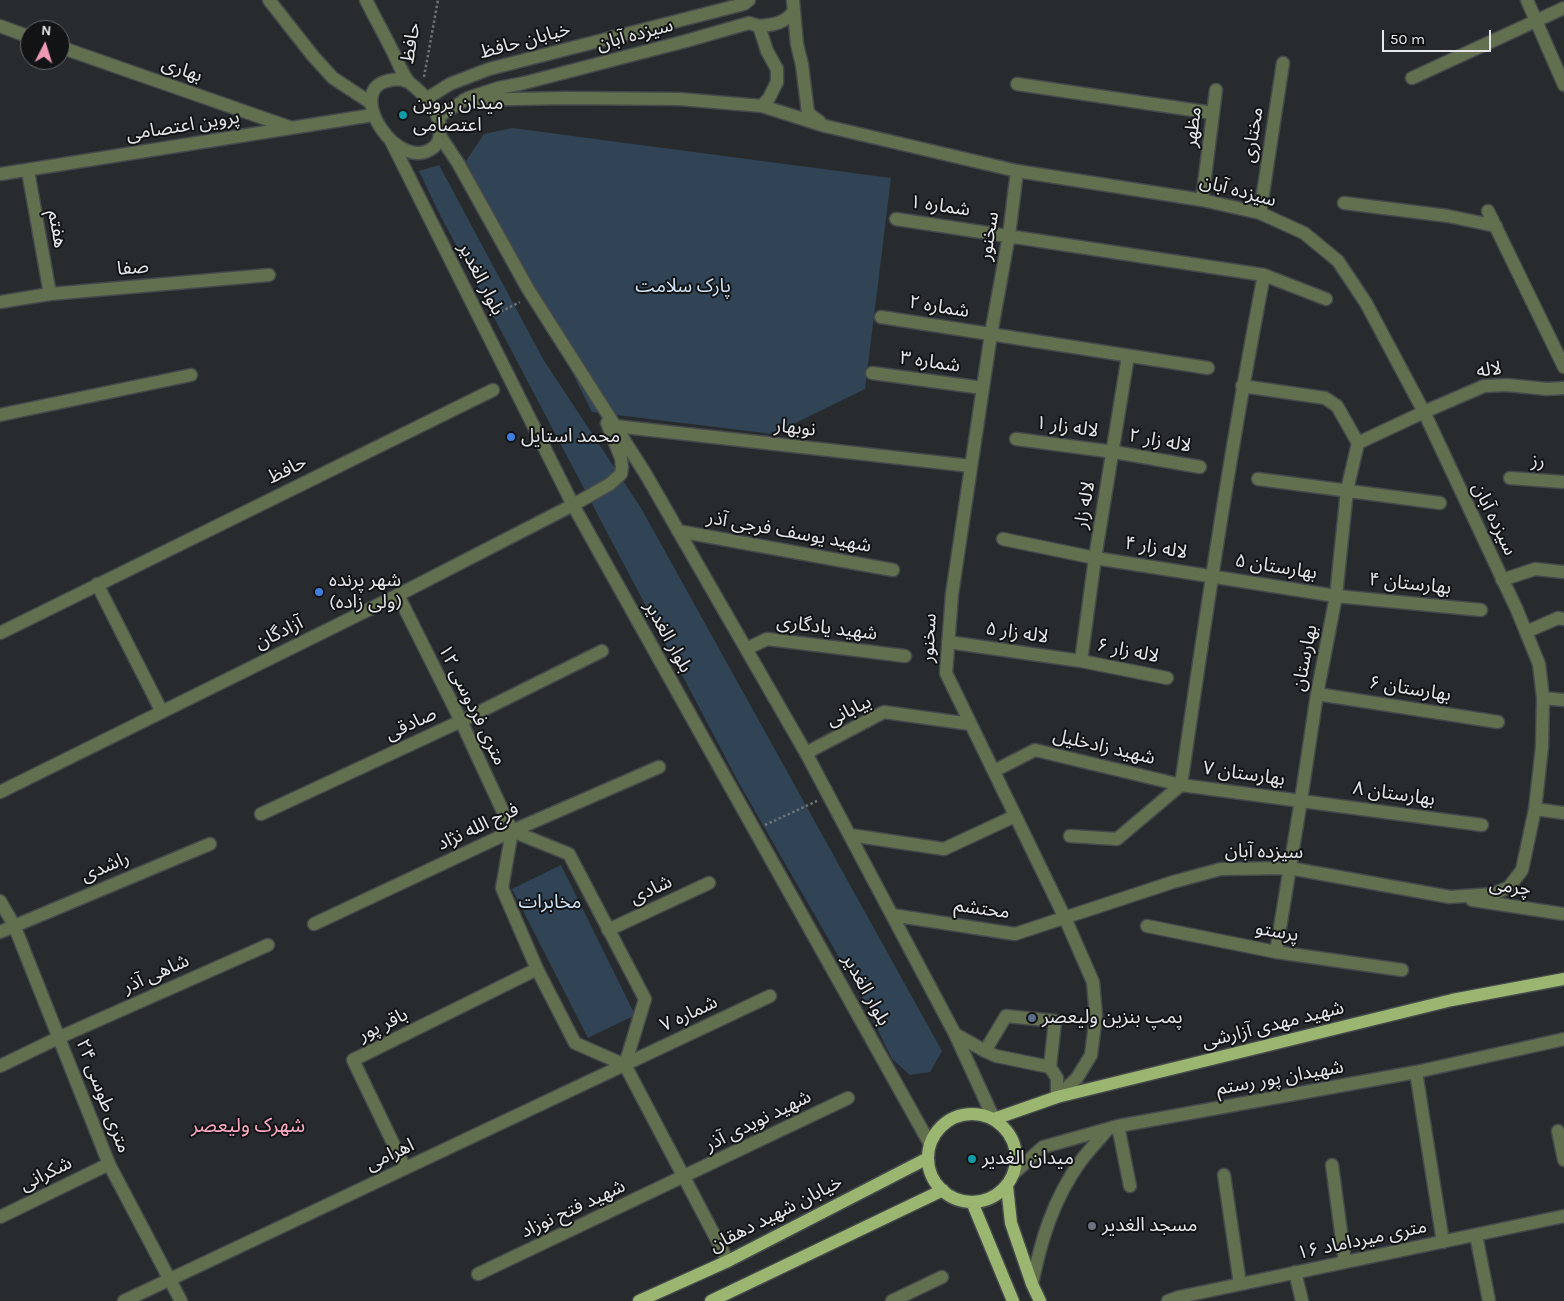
<!DOCTYPE html>
<meta charset="utf-8">
<style>
body{margin:0}
#map{position:relative;width:1564px;height:1301px;overflow:hidden;background:#272b2e;font-family:Karla,sans-serif}
canvas{display:block}
.north{position:absolute;left:20px;top:20px;width:50px;height:50px;box-sizing:border-box;background:#111315;border:1px solid #66686a;border-radius:50%;rotate:5deg;font-size:14px;font-weight:700;line-height:20px;text-align:center;color:#e5e7ea}
.north::after{content:'';display:block;margin:auto;width:18px;height:22px;background:#f09ab5;clip-path:polygon(50% 0,100% 100%,50% 72%,0 100%)}
.scale{position:absolute;left:1382px;top:30px;width:109px;height:22px;box-sizing:border-box;border:2px solid #e5e7ea;border-top:0;padding-left:6px;font-size:15px;line-height:18px;white-space:nowrap;color:#e5e7ea;-webkit-text-stroke:4px #111315;paint-order:stroke}
</style>
<div id="map">
<canvas width="1564" height="1301"></canvas>
<div class="north">N</div>
<div class="scale">50 m</div>
</div>
<script>
const ctx = document.querySelector('canvas').getContext('2d');
ctx.lineJoin = 'round';
function fillPath(path, color) {
  ctx.fillStyle = color;
  ctx.fill(path, 'evenodd');
}
function stroke(path, color, width, dash) {
  ctx.strokeStyle = color;
  ctx.lineWidth = width;
  ctx.lineCap = dash ? 'butt' : 'round';
  ctx.setLineDash(dash || []);
  ctx.stroke(path);
}
function label(font, color, halo, rows, align = 'center') {
  ctx.font = font + ' Karla,"Noto Sans Arabic",sans-serif';
  ctx.lineWidth = 4;
  ctx.setLineDash([]);
  ctx.textBaseline = 'middle';
  ctx.strokeStyle = halo;
  ctx.fillStyle = color;
  for (const [text, x, y, turn = 0] of rows) {
    ctx.save();
    ctx.translate(x, y);
    ctx.rotate((+turn || 0) * Math.PI / 180);
    ctx.textAlign = isNaN(turn) ? turn : align;
    if (halo) ctx.strokeText(text, 0, 0);
    ctx.fillText(text, 0, 0);
    ctx.restore();
  }
}
fillPath(new Path2D(`
 M512,128L891,178L865,389L773,434L592,412L466,161L484,134Z
 M439,165L543,359L641,508L942,1051L930,1072L910,1075L892,1059L863,999L740,785L438,211L419,171Z
 M561,865L635,1015L588,1038L512,889Z`), '#304456');
const minor = new Path2D(`
 M269,0L313,56L333,78L371,103
 M366,0C375,18 385,36 394,54C398,63 402,73 408,81C410,84 414,86 416,88C425,96 433,105 437,115C441,124 442,141 434,147C399,176 344,91 387,81C396,79 400,78 408,82
 M793,0L797,44L802,65L808,113L820,122
 M1527,0L1564,85
 M0,26L30,37
 M759,26C774,25 785,23 794,11
 M60,47L289,127
 M1412,78L1564,8
 M1017,84L1213,113
 M426,99L450,84L489,69L744,4L749,0
 M464,100L566,98L679,99L762,106L825,126L1017,171L1202,200L1260,213L1304,233L1338,261L1366,303L1424,412L1517,610L1539,664L1543,698L1542,747L1535,809L1522,870L1509,887L1493,894L1450,897L1289,868L1221,869L1173,882L1015,934L892,915
 M438,117L468,98L498,88L524,83L686,41L749,23L759,26L767,51L777,69V82L769,98L762,106
 M440,136L458,163L528,289L645,473L806,753L955,1034L994,1119
 M390,139L573,505L930,1144
 M28,171L50,294
 M1017,171L1009,235L991,334L952,594L946,673L1065,918L1093,982L1096,1016L1091,1055L1077,1078L1057,1097
 M0,174L373,115
 M1202,200L1216,90
 M1344,203L1448,216L1496,226
 M1488,211L1564,367
 M1260,213L1283,63
 M896,219L1264,275L1326,299
 M0,302L50,294L269,275
 M881,317L1208,368
 M872,373L983,388
 M1242,386L1325,398L1337,406L1358,443
 M0,415L191,375
 M615,426L971,466
 M1016,439L1114,452L1200,467
 M1510,478L1564,482
 M1258,479L1440,503
 M678,531L893,570
 M1003,539L1095,558L1336,596L1481,610
 M1502,580L1535,569L1564,572
 M97,584L162,712
 M398,595L461,721L512,831
 M1526,632L1558,618L1564,619
 M0,633L493,390
 M948,642L1081,661L1167,678
 M746,649L767,639L905,656
 M1081,661L1095,558L1128,356
 M1317,694L1498,722
 M1543,698L1564,700
 M806,753L884,712L970,724
 M994,771L1035,750L1181,785L1482,825
 M0,792L398,595L573,505L610,484L621,474L622,467L621,458L607,423
 M1535,809L1564,813
 M261,814L461,721L602,651
 M512,831L502,888L537,969L575,1043L625,1065L728,1261
 M512,831L569,854L645,999L625,1065
 M850,835L944,849L1015,816
 M1070,836L1117,839L1181,785C1206,614 1231,444 1264,275
 M1472,900L1564,914
 M0,901L14,925L109,1164L181,1301
 M314,924L512,831L659,767
 M1147,926L1276,952L1402,970
 M608,930L709,883
 M0,932L210,844
 M1276,952L1301,800L1317,694L1336,596L1347,490L1358,443L1424,412L1484,386L1507,385L1547,389L1564,388
 M955,1034L985,1051L996,1056L1050,1067L1057,1078V1097
 M985,1051L1006,1016L1055,1021L1050,1067
 M0,1066L60,1037L268,945
 M1416,1072L1443,1242
 M1118,1126L1130,1186
 M1558,1131L1564,1160
 M1332,1165L1345,1262
 M405,1168L353,1060L537,969
 M1013,1174L1043,1147L1118,1126L1416,1072L1564,1039
 M1224,1175L1240,1284
 M0,1217L109,1164
 M1476,1235L1489,1301
 M1295,1272L1302,1301
 M478,1274L848,1098
 M1032,1284C1041,1240 1053,1200 1080,1162C1088,1151 1098,1141 1107,1130
 M124,1301L770,996
 M892,1301L942,1277
 M1168,1301L1179,1297L1564,1216`);
const major = new Path2D(`
 M928 1158a44 44 0 1 1 88 0a44 44 0 1 1-88 0Z
 M994,1119L1057,1097L1452,1000L1564,979
 M1007,1186L1011,1223L1032,1284L1040,1301
 M972,1202L1013,1301
 M639,1301L728,1261L928,1158
 M711,1301L943,1190`);
stroke(minor, '#45494c', 15);
stroke(major, '#45494c', 15);
stroke(new Path2D(`
 M424,77L438,0
 M492,316L520,302
 M765,825L817,801`), '#6f7275', 2.5, [2.5, 2.5]);
stroke(minor, '#63704f', 12);
stroke(major, '#9bb671', 12);
for (const [x, y, r, color] of [
 [403,115,5,"#0f9aa8"],
 [511,437,5,"#3f7fe0"],
 [319,592,5,"#3f7fe0"],
 [1032,1018,5,"#5c6f8a"],
 [972,1159,5,"#0f9aa8"],
 [1092,1226,5,"#6b7280"]
]) {
  const dot = new Path2D();
  dot.arc(x, y, r, 0, 2 * Math.PI);
  ctx.fillStyle = color;
  ctx.fill(dot);
  stroke(dot, '#111315', 2);
}
label('19px', '#e5e7ea', '#111315', [
 ["سیزده آبان",635,35,-15],
 ["خیابان حافظ",525,41,-15],
 ["حافظ",411,43,-80],
 ["بهاری",182,70,19],
 ["پروین اعتصامی",183,126,-9],
 ["مظهر",1193,127,-83],
 ["مختاری",1253,135,-81],
 ["سیزده آبان",1238,191,15],
 ["شماره ۱",940,206,8],
 ["هفتم",57,229,80],
 ["سخنور",989,236,-81],
 ["صفا",133,268,-5],
 ["بلوار الغدیر",481,279,63],
 ["شماره ۲",939,307,9],
 ["شماره ۳",930,362,8],
 ["لاله",1489,370,-8],
 ["لاله زار ۱",1067,427,8],
 ["نوبهار",795,428,6],
 ["لاله زار ۲",1160,441,10],
 ["رز",1538,461,4],
 ["حافظ",287,470,-26],
 ["لاله زار",1085,505,-80],
 ["سیزده آبان",1494,519,64],
 ["شهید یوسف فرجی آذر",789,532,10],
 ["لاله زار ۴",1156,548,9],
 ["بهارستان ۵",1276,567,9],
 ["بهارستان ۴",1410,584,6],
 ["شهید یادگاری",827,628,7],
 ["آزادگان",279,633,-26],
 ["لاله زار ۵",1017,633,8],
 ["بلوار الغدیر",668,637,61],
 ["سخنور",929,638,-87],
 ["لاله زار ۶",1128,651,11],
 ["بهارستان",1305,658,-79],
 ["بهارستان ۶",1410,689,9],
 ["۱۲ متری فردوسی",472,705,64],
 ["بیابانی",849,711,-26],
 ["صادقی",411,724,-25],
 ["شهید زادخلیل",1104,747,13],
 ["بهارستان ۷",1244,774,8],
 ["بهارستان ۸",1394,794,8],
 ["فرج الله نژاد",478,827,-25],
 ["سیزده آبان",1264,852,1],
 ["راشدی",105,867,-23],
 ["چرمی",1510,887,8],
 ["شادی",651,890,-25],
 ["محتشم",982,909,8],
 ["پرستو",1277,932,10],
 ["شاهی آذر",156,974,-24],
 ["بلوار الغدیر",866,990,61],
 ["شماره ۷",689,1014,-25],
 ["باقر پور",383,1025,-26],
 ["شهید مهدی آزارشی",1273,1025,-14],
 ["شهیدان پور رستم",1280,1078,-10],
 ["۲۴ متری طوسی",103,1096,69],
 ["شهید نویدی آذر",758,1121,-26],
 ["اهرامی",390,1155,-25],
 ["شکرانی",46,1174,-26],
 ["شهید فتح نوزاد",573,1209,-25],
 ["خیابان شهید دهقان",776,1214,-27],
 ["۱۶ متری میرداماد",1362,1240,-12]
]);
label('19px', '#e5e7ea', '#111315', [
 ["میدان پروین",413,104],
 ["اعتصامی",413,126],
 ["محمد استایل",521,437],
 ["شهر پرنده",329,581],
 ["(ولی زاده)",329,603],
 ["پمپ بنزین ولیعصر",1042,1018],
 ["میدان الغدیر",982,1159],
 ["مسجد الغدیر",1102,1226]
], 'left');
label('19px', '#d0e4f7', '#111315', [
 ["پارک سلامت",683,287],
 ["مخابرات",550,903]
]);
label('20px', '#fba9c2', '#111315', [
 ["شهرک ولیعصر",248,1126]
]);
</script>
